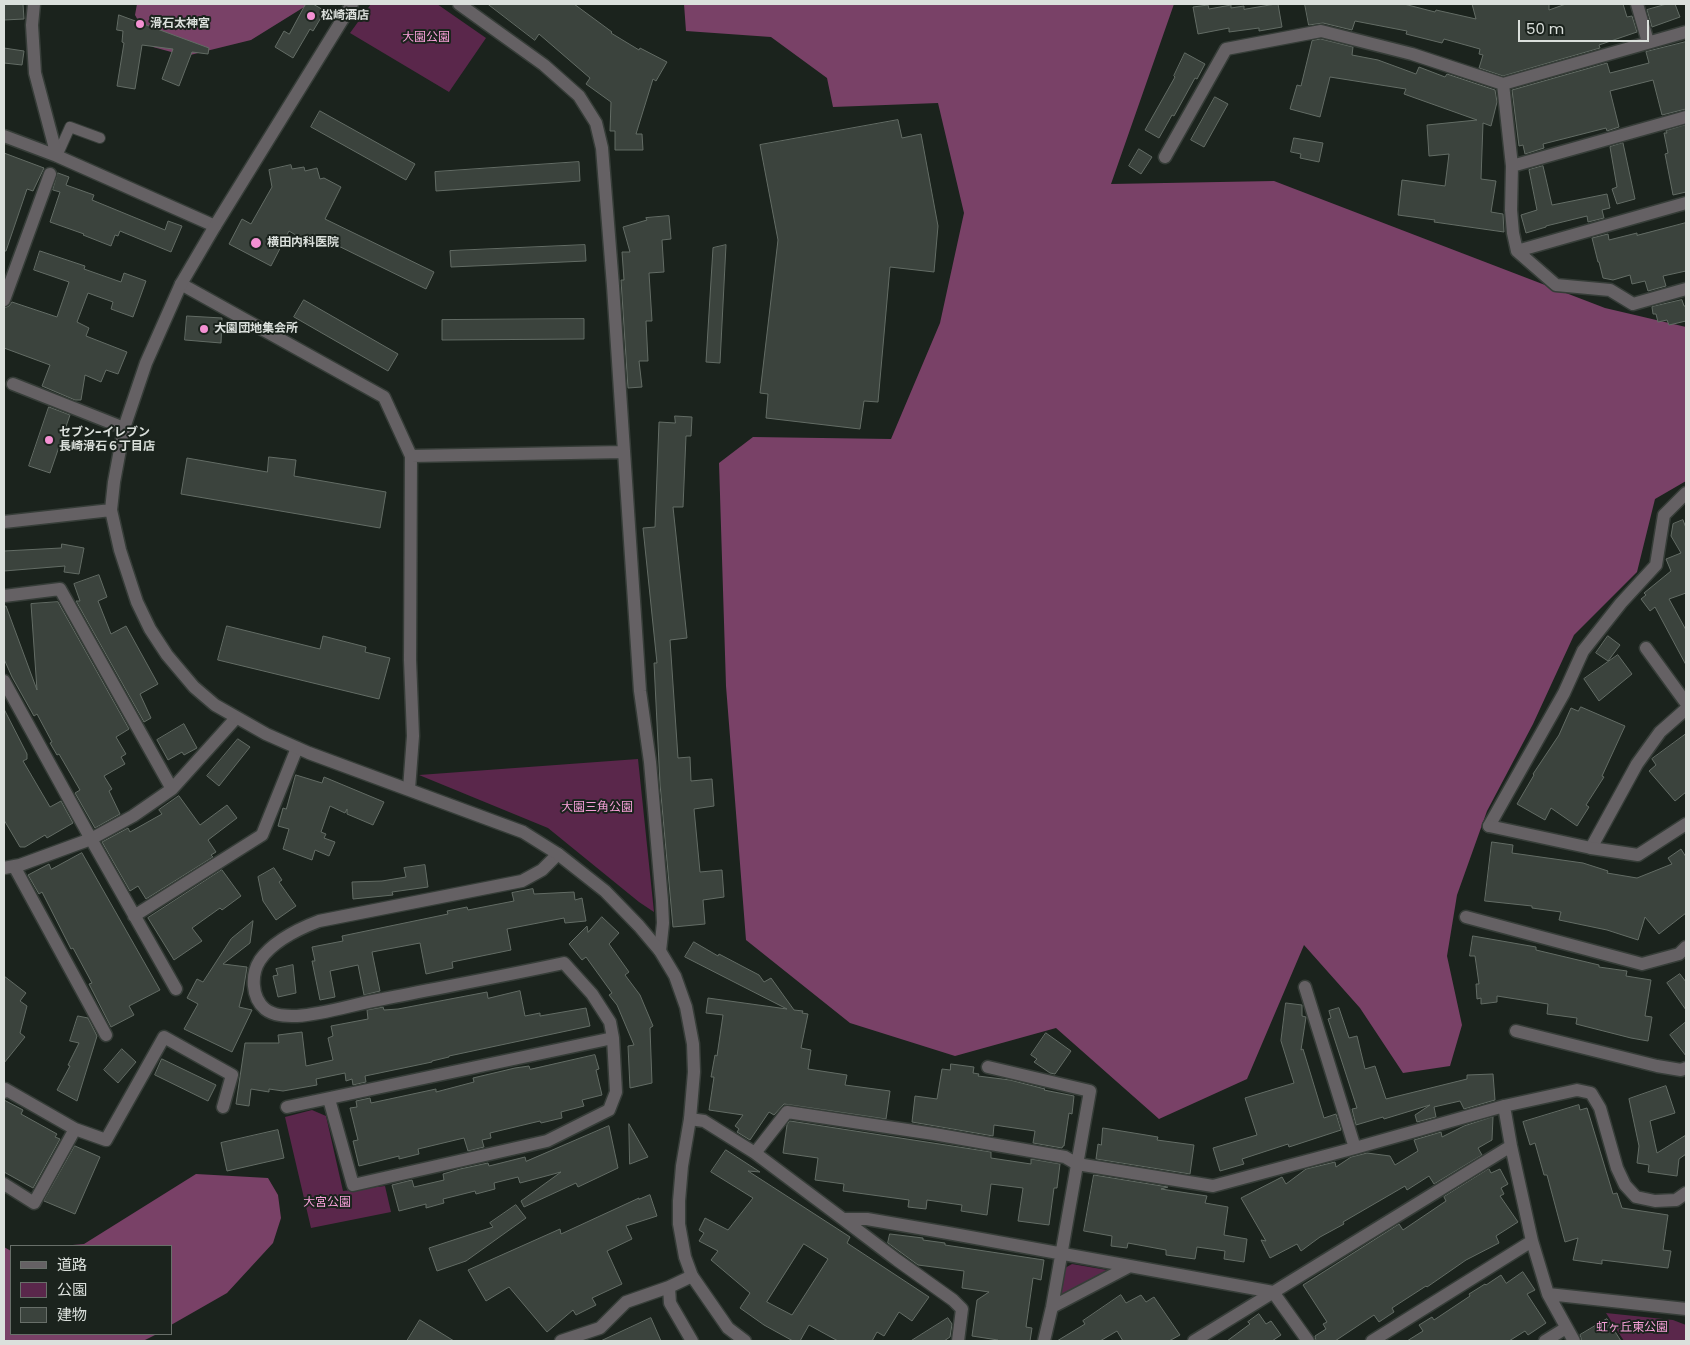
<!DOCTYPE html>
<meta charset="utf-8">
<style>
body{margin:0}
#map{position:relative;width:1690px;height:1345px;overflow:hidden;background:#1b231d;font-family:Poppins,"Noto Sans JP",sans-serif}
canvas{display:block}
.frame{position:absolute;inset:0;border:5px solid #dbe0dc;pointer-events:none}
.legend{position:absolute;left:10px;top:1245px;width:162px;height:90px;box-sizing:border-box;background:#1b231d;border:1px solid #686f69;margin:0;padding:6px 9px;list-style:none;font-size:15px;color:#dbe0dc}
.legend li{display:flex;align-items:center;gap:10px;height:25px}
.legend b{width:25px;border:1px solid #686f69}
.scale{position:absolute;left:1518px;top:20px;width:131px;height:22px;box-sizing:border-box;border:2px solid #dbe0dc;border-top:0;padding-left:6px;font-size:15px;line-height:18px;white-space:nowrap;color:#dbe0dc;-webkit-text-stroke:4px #1b231d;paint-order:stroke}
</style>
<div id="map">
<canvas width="1690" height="1345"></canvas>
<div class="frame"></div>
<ul class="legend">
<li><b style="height:6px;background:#656164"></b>道路</li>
<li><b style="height:14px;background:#5a274b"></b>公園</li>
<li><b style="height:14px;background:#3b433d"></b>建物</li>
</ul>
<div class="scale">50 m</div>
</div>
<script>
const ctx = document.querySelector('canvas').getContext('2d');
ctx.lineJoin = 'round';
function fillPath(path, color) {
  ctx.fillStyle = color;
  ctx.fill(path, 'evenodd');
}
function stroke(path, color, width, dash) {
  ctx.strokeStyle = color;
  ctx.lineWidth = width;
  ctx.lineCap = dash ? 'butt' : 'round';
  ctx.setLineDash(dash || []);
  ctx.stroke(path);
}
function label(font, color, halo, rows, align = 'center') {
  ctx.font = font + ' Poppins,"Noto Sans JP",sans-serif';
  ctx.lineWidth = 4;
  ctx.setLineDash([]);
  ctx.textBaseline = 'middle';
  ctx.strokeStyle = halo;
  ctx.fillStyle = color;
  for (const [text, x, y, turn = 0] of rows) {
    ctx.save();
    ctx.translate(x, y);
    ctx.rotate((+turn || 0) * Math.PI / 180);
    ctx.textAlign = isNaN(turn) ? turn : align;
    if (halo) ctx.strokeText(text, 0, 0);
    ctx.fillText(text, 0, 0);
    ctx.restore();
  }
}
fillPath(new Path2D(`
 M371,4H437L486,38L449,92L350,33Z
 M638,759L654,912L639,902L548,828L419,775Z
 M312,1110L326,1116L343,1191L385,1186L391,1212L311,1228L285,1117Z
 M1072,1264L1107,1270L1059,1299L1065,1268Z
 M1606,1313L1673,1320L1686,1325V1341H1624Z`), '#5a274b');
fillPath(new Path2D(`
 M137,4H309L251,40L186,56L153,47L135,15Z
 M684,4H1174L1111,184L1274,181L1605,308L1686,327V481L1655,499L1637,572L1574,635L1533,724L1487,811L1457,895L1447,956L1462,1025L1450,1066L1403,1073L1360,1008L1304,945L1247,1079L1159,1119L1056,1028L955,1056L850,1023L746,940L726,686L719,463L753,437L891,439L940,323L964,213L938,103L833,107L827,78L771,37L686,31Z
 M196,1174L268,1178L278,1195L281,1218L273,1243L227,1293L171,1325V1246H61L84,1244Z
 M4,1247L11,1251V1334H157L143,1341H4Z`), '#794167');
const building = new Path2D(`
 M4,4H23L24,19L4,20Z
 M306,4H313L325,11L313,31L310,29L293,58L275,47L284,31L289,34Z
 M488,4H574L612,32L611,33L639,50L640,48L667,62L656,81L653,79L636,134H642L643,150H615V131H610L611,102L586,84L590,78L539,34L535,40Z
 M1278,4L1282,27L1259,31V28L1229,32V28L1198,34L1193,7L1208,5L1209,9L1231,5V8L1244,6V9Z
 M1305,4H1404L1435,12L1436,10L1476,19L1472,4H1549V10L1566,4H1623L1627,17L1632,16L1637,32L1599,45L1600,48L1503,76L1479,68L1483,55L1479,54L1480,49L1444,39L1442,43L1406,34L1407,31L1355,21L1352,30L1323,23L1309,25Z
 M1667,4H1675L1680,17L1652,27L1647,10Z
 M119,15L209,48L208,54L192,52L179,86L162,79L173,49L142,45L135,89L117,86L124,43L122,42L123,31L117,30Z
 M1321,39L1353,47L1352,55L1378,60L1416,74L1419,67L1445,77L1447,74L1495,90L1497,102L1491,126L1483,123L1481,179L1496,181L1491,212L1503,214L1504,232L1434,222L1435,220L1398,215L1402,180L1445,186L1449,154L1429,156L1427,125L1477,120L1404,94L1406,89L1330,77L1320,117L1290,109L1297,85L1301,86L1312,41Z
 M1686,42V109L1662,115L1653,80L1610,91L1619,127L1607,131L1606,128L1543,144L1544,148L1525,154L1523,145L1519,146L1512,90L1607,63L1610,73L1649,63L1646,52Z
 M4,48L24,51L22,65L4,63Z
 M1185,53L1205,64L1197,79L1195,78L1174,116L1172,115L1159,138L1145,130L1175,77L1174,76Z
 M1215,97L1228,104L1204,147L1191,140Z
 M320,111L415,164L406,180L311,127Z
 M898,120L902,138L921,134L938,226L934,272L890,267L878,402L864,401L860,429L766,418L768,394L760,393L778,240L760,145Z
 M1686,125V192L1673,195L1665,154L1668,153L1664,133H1667L1666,131Z
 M1294,138L1323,143L1319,162L1300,158L1301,154L1291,152Z
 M1623,143L1635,199L1617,204L1612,189L1617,187L1610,147Z
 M1139,149L1152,157L1141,174L1129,166Z
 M4,153L44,168L33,191L27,189L6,251H4Z
 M579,162L580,181L436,191L435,172Z
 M291,165L292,169L304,167L305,171L317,168L320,179L324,178L341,187L325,219L434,272L426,289L314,234L309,243L289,231L271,266L229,244L242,219L251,224L272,187L269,170Z
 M1543,166L1552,205L1607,194L1610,208L1602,210L1604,218L1588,222L1587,216L1546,226V227L1526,233L1521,215L1537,210L1529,170Z
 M58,173L69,177L66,185L94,195L92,200L165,230L168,221L182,226L171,252L120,231L118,236L115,235L111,246L83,235L84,234L50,222L60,192L53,190Z
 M669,216L671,239L662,240L664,272L649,273L652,321H646L648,361H639L642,387L628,388L621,280H624L622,252H630L623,227L647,220L646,218Z
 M1686,223V271L1663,276L1666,286L1648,291L1645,281L1632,284L1630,275L1613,280L1603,278L1599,262H1598L1592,238L1608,234L1609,240L1637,233V235Z
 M585,245L586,261L451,267L450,251Z
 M726,245L720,363L706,362L713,248Z
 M40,251L85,266L84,269L121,282L124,273L146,281L133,317L111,309L113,302L88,293L77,322L89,328L86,336L127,352L118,374L106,370L101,382L85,375L81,400H75L42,386L50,365L4,348V308L9,306L12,302L57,317L69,282L34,270Z
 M304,300L398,354L388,371L294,317Z
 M1682,300L1684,306H1686V321L1669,325L1667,320L1658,322L1656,314H1653L1652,307Z
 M187,316L222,318L221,343L185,340Z
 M584,319V339L442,340V320Z
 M49,407L70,415L50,473L29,466Z
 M675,416L692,417L691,436H686L683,507H673L687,638L670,640L678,758L690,757L691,781L712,779L714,806L694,809L700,872L722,870L724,897L703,900L705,924L673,927L660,784L654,663H657L643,528L655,527L659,422L675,423Z
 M269,457L296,460L294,476L386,492L380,528L181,494L187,458L267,472Z
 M1683,520L1686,528V593L1669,599L1686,630V665L1655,607L1650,611L1641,599L1646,595L1644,593L1671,571L1666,559L1681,553L1671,536L1673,524Z
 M62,544L84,548L79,574L64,572L65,566L4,571V551L61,548Z
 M99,575L107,597L98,601L111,634L126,626L158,684L140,694L151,718L144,722L76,601H80L74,584Z
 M58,602L129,729L116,737L126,754L121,757L125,764L104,776L112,789L109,791L120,814L95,828L75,793L80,790L59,754L57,755L50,743L52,742L37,714L34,716L12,677L4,659V606H6L37,690L31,604Z
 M227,626L320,649L323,636L366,647L365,652L390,658L379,699L218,660Z
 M1608,636L1620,645L1608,661L1596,653Z
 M1618,655L1632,674L1599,701L1584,679Z
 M1581,707L1625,726L1602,776L1604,777L1586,805L1589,807L1577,826L1551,808L1545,820L1517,804L1534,775L1533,774L1559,735L1571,708L1578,711Z
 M4,709L27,754V759L23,761L50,807L61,801L73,823L47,838L45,835L25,847H20L4,820Z
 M184,724L197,748L184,755L182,752L168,760L157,740Z
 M1686,734V792L1675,801L1649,771L1656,765L1652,759Z
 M238,739L250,747L219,786L207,776Z
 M296,775L322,783L324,777L384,802L373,825L347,814V809L345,813L330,806L321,832L326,834L324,838L335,842L329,856L315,850L312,860L283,849L289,829L278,826L283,808L286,809Z
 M179,796L200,825L227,805L237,818L208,840L216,852L211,855L213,857L146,899L138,886L130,891L102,842L128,828L130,832L162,814L159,810Z
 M1492,842L1513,845L1512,853L1583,863L1608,871L1607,873L1637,878L1672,864L1668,858L1681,849L1686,857V913L1659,934L1645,917L1638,940L1607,930L1559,920L1561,912L1532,908V906L1485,901Z
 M82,853L160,990L129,1006L134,1015L111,1027L89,984L92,983L73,948L71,949L42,892L39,894L28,875L49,864L51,869Z
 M425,865L428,887L392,892L393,895L353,899L352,882L382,881L406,877L404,868Z
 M274,868L282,880L279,882L296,906L276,920L263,901L258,877Z
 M222,870L241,896L222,910L220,908L192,928L202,941L174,960L148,918Z
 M533,889L534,894L574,892L575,900L582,898L586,921L565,923L564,918L507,929L511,950L452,962L453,968L426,974L420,943L372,952L380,991L364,995L358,965L330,971L335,997L320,1000L312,961H315L312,947L343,941L342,936L448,914L447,911L467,907L468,910L514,901L512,893Z
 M602,917L619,933L609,944L629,972L625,975L640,995L653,1026L650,1028L652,1083L630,1088L628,1046L634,1045L617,1005L609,995L612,993L586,957L582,960L569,944L587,926L588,932Z
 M253,921L250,943L223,964L247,967L243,992L239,1007L252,1010L232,1052L184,1029L198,1004L187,998L197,979L203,982L231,939Z
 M1473,936L1536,947V950L1599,965V967L1627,971L1626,976L1651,980L1645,1016L1652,1017L1648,1041L1631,1038L1576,1024L1577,1018L1547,1014L1548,1004L1497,996V1002L1481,1004V998L1477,999L1476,984H1479L1475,956H1470Z
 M694,942L718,956L719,954L759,975L764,982L771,978L794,1010L803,1011L802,1013L808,1014L801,1048L811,1050L808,1069L847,1075L845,1085L890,1091L886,1119L784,1104L774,1115L769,1112L750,1140L737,1132L739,1129L735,1126L743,1115L709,1110L714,1077H711L715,1055L717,1056L723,1015L706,1013L708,998L787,1009L685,957Z
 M293,965L296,993L278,997L273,976L278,975L276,969Z
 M1680,974L1686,982V1010L1667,983Z
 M4,976L26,993L20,1001L27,1006L20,1033L25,1037L4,1063Z
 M520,991L525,1016L540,1013V1016L586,1008L590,1026L449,1056V1057L432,1061V1062L365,1076L366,1082L353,1085L352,1079L346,1081L345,1073L316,1079L317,1085L283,1091L269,1089V1092L251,1089L249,1106L236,1104L245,1043H279L278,1035L302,1032L306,1066L333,1060L328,1038L333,1036L331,1026L368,1019L367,1010L383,1007L384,1010L398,1009L487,992L488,998Z
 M1286,1003L1302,1005V1016L1306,1017L1301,1050L1303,1049L1324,1118L1336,1114L1341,1130L1289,1147L1288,1144L1242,1159L1244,1164L1220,1171L1213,1148L1257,1135L1245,1098L1294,1083L1281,1041Z
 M1339,1008L1349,1038L1357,1036L1365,1069L1375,1066L1386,1099L1467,1079V1075L1493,1074L1495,1100L1464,1109L1460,1101L1434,1107L1436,1117L1417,1122L1415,1115L1430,1105L1384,1119L1383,1117L1356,1125L1352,1109L1357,1108L1328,1019L1331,1018L1329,1011Z
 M78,1016L88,1018L97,1036L77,1101L57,1090L70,1066L68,1065L79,1043L70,1041Z
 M1686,1022V1056L1670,1035Z
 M1046,1033L1071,1051L1055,1074L1050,1073L1034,1062L1037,1059L1031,1055Z
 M122,1049L136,1062L118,1083L104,1070Z
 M595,1055L599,1069L596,1070L602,1095L582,1100L584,1106L561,1112L562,1118L541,1123L540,1121L490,1133L491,1138L482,1140L484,1147L468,1151L464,1138L418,1149L419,1154L399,1159V1156L359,1166L353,1141L358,1140L350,1108L357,1107L356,1101L370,1098L371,1103L436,1089V1092L474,1082L473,1078L515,1068L529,1066L530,1069Z
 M162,1059L216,1085L208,1101L155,1075Z
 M951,1064L974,1067L973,1073L979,1074L978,1076L1010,1080L1045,1089L1044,1090L1074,1096L1072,1114L1069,1113L1064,1146H1063L1062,1148L1033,1143L1035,1131L994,1125L993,1136L912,1122L915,1096L937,1099L942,1069L950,1070Z
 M1666,1086L1675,1113L1650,1121L1657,1153L1686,1135V1154L1679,1159L1677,1176L1648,1172L1649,1165L1637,1163L1639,1146L1629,1099Z
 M4,1100L23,1110L21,1114L57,1134L55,1137L60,1139L33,1188L4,1172Z
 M1579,1105L1580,1110L1587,1108L1613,1194L1617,1193L1622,1208L1668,1215L1663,1250L1671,1251L1668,1268L1602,1260V1264L1573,1260L1578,1238L1565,1242L1547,1175H1544L1535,1143L1530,1145L1523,1122Z
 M1493,1117L1492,1140L1478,1148L1482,1155L1434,1184L1429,1176L1407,1190L1405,1186L1343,1222L1344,1224L1320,1237L1301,1251L1297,1244L1270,1258L1261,1240L1266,1241L1241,1198L1282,1177L1286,1184L1306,1169L1335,1162L1336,1167L1351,1157L1367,1153L1390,1156L1395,1165L1418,1151L1414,1140L1441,1132L1442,1137L1464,1126Z
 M790,1121L991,1152V1158L1031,1164V1159L1060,1164L1057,1188H1054L1049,1225L1018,1221L1023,1188L991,1184L987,1215L961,1211L962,1205L927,1200L926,1209L908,1207L909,1200L843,1191L844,1184L815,1180L818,1158L783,1153L787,1125Z
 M629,1124L648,1157L630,1164Z
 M609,1126L618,1168L578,1187L576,1183L524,1207L521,1201L561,1172L520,1183L518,1177L494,1183L495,1189L476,1194L475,1191L443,1199L444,1203L426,1208V1204L399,1211L392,1185L412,1180L414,1187L444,1180L443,1174L460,1169L488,1163L489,1166L525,1157L526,1161Z
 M1103,1128L1158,1137L1157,1140L1194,1145L1190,1174L1096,1159L1098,1144L1101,1145Z
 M278,1130L284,1158L227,1171L221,1143Z
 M75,1146L100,1157L75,1214L44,1201Z
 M726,1150L760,1172L748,1171L850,1237L847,1243L929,1297L912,1321L899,1312L884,1336L877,1332L872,1341H838L809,1325L800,1341H793L764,1325L740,1308L750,1293L711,1260L718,1251L699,1241L704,1233L699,1230L705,1218L728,1230L753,1198L711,1172ZM804,1244L828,1259L792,1315L767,1302Z
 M1489,1169L1491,1173L1500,1169L1508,1184L1501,1188L1504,1194L1500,1196L1518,1222L1496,1236L1499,1243L1466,1260L1427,1287L1426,1286L1392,1308L1394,1312L1379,1322L1374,1315L1335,1341H1316L1315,1336L1326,1329L1323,1324L1327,1322L1303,1285L1399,1224L1403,1230L1446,1201L1444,1197Z
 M1094,1175L1168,1187L1161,1189L1207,1196L1205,1203L1228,1207L1224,1235L1247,1239L1244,1262L1224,1259L1225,1251L1197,1247L1195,1259L1166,1255V1250L1128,1243L1127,1248L1111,1246L1112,1236L1084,1231Z
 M650,1195L657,1216L626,1226L632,1239L607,1251L622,1284L592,1298L596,1305L576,1315L573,1310L547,1332L509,1287L486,1301L468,1270L560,1229L561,1234L639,1198V1199Z
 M516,1205L526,1218L466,1261L437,1271L429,1248L493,1227L490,1223Z
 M890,1234L923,1238V1240L945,1243V1245L1044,1260L1041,1280L1033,1278L1026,1327L1032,1328L1030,1341H998V1340L972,1336L977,1300L989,1292L962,1288L964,1271L918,1265L888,1243Z
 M1523,1272L1535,1290L1527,1294L1546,1323L1528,1335L1525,1331L1509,1341H1407L1423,1331L1419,1325L1432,1317L1434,1320L1470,1296L1469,1294L1485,1284L1486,1285L1501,1275L1506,1283Z
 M1121,1295L1126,1303L1141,1295L1146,1302L1154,1297L1180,1335L1169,1341H1123L1117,1331L1100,1341H1057L1085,1324L1083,1321Z
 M1259,1314L1266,1324L1271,1321L1281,1335L1272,1341H1227L1250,1324L1248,1322Z
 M651,1318L661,1341H601Z
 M948,1318L952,1324L950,1337L944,1341H911Z
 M1607,1319L1621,1341H1582L1580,1335Z
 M420,1320L454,1341H407Z`);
fillPath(building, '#3b433d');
stroke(building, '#636c65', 1);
const service = new Path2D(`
 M57,156L70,127L100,138`);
const minor = new Path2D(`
 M34,4L32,25L35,73L57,156
 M459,4L544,65L579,96L596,123L602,148L613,286L640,691L650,762L662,901L663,923L660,951
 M1637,4L1648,42
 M1503,84L1512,166L1511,210L1513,233L1517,251L1556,285L1610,290L1633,304L1686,289
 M4,136L57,156L215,226
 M1165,157L1226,49L1321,31L1412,54L1503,84L1686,32
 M1512,166L1686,117
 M1517,251L1686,203
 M181,284L384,397L411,456L410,660L413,736L409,789
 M4,300L50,174
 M13,384L124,428
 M411,456L623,452
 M4,596L60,589L172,789
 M1646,648L1686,703
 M4,681L91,839L176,989
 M1489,826L1564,693L1583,651L1621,603L1656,565L1664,515L1686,493
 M1591,848L1637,764L1660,732L1686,709
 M14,866L106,1035
 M4,868L20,865L91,839L133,816L172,789L236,718
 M134,916L262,835L297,748
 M1466,917L1642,964L1679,954L1686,947
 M1305,987L1355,1148
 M1516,1031L1657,1066L1681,1070L1686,1068
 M988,1067L1090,1091L1052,1307L1044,1341
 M4,1092L5,1089L75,1129
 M329,1099L353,1185L547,1141L609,1110L616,1092L613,1038
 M1504,1106L1511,1146L1532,1241L1548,1294L1574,1341
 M287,1107L613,1038L610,1022L592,994L564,963C504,976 443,987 383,999C354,1004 326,1014 297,1016C286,1016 274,1016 265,1009C251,997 251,974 260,960C273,941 298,929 319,921L522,881L542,870L558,854
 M690,1119L704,1121L755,1153L843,1219H867L948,1233L1273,1292L1308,1341
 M755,1153L787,1112L934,1134L1065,1157L1077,1164L1213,1186L1355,1148L1504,1106L1577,1090L1591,1093L1600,1108L1617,1168L1625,1185L1636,1197L1655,1201L1676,1200L1686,1193
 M4,1184L34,1203L75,1129L106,1140L164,1037L232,1075L223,1107
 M843,1219L897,1260L953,1300L962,1309L958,1341
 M669,1287L670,1303L692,1341
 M1548,1294L1686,1309
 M1052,1307L1130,1266
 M561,1341L600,1328L626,1302L669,1287L692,1276
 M1194,1341L1511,1146
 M1372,1341L1532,1241
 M1545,1341L1566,1328`);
const tertiary = new Path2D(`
 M352,4L215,226L181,284L146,363L124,428L114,482L111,510L120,550L137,602L150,629L167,655L194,687L215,705L266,734L309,753L523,832L558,854L605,891L639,926L660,951L675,976L686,1007L693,1044L694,1072L690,1119L682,1166L679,1201V1224L685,1257L692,1276L728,1328L745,1341
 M4,522L111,510
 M1489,826L1591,848L1638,855L1686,824`);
stroke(service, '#363d38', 12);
stroke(minor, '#363d38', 15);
stroke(tertiary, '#363d38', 15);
stroke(service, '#656164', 10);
stroke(minor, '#656164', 12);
stroke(tertiary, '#656164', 12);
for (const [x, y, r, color] of [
 [311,16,5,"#f491d3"],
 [140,24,5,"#f491d3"],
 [256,243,6,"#f491d3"],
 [204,329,5,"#f491d3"],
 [49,440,5,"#f491d3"]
]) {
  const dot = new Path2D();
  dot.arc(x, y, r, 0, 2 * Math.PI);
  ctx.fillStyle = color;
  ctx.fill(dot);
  stroke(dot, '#1b231d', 2);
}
label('bold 12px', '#dbe0dc', '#1b231d', [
 ["松崎酒店",321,16],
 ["滑石太神宮",150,24],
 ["横田内科医院",267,243],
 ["大園団地集会所",214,329],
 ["セブン-イレブン",59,433],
 ["長崎滑石６丁目店",59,447]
], 'left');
label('12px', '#f6a0d8', '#1b231d', [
 ["大園公園",426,38],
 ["大園三角公園",597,808],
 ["大宮公園",327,1203],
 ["虹ヶ丘東公園",1632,1328]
]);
</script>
